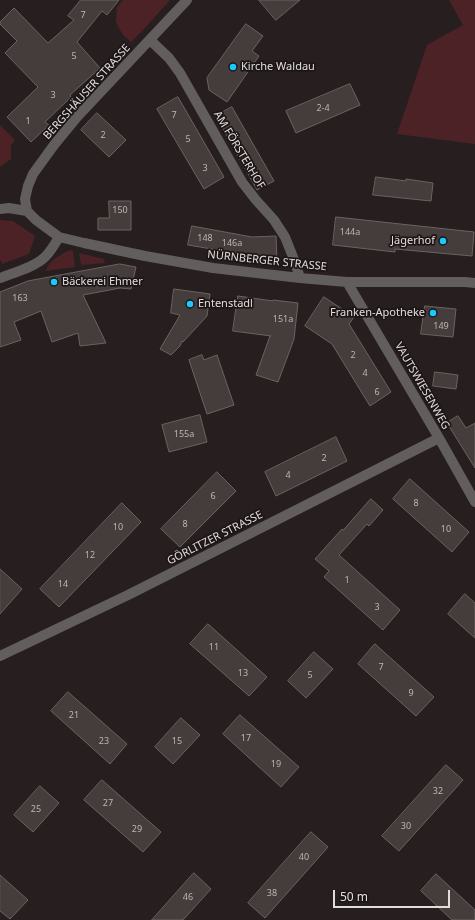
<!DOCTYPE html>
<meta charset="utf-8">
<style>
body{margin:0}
#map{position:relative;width:475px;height:920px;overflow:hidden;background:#271f1f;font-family:"Noto Sans",sans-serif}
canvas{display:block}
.scale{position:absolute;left:333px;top:890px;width:117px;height:18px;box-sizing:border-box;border:2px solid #e2dddd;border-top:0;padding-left:5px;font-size:12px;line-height:14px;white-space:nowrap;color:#e2dddd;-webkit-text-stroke:3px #1d1616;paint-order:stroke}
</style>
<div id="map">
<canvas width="475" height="920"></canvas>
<div class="scale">50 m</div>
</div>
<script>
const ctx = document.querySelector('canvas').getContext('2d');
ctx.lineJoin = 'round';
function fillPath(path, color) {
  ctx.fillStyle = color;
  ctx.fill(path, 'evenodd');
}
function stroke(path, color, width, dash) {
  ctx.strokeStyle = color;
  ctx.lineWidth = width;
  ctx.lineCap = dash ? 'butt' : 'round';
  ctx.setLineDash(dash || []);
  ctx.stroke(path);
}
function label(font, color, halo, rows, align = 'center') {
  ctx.font = font + ' "Noto Sans",sans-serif';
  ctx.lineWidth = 3.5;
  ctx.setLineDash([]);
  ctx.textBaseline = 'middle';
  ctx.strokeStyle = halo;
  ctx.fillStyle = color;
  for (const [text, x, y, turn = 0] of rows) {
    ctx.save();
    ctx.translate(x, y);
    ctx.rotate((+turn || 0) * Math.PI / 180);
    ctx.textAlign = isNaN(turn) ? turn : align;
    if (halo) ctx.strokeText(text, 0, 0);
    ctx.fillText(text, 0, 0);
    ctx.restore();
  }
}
fillPath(new Path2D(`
 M123,0H170L144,29L131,42L123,35L118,26L116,21L117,7Z
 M449,0H475V144L397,134L427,45L463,25Z
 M0,125L15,140L11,145V159L0,167Z
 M0,220L13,221L35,236L29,254L2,264L1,261H0Z
 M72,250L73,252L75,267L46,271C48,261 60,255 68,251Z
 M79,253L104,259L105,263L81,265Z`), '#4c2226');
const building = new Path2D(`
 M81,0H119L107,15L102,11L77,42L100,68L70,95L71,97L45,122L49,125L31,142L7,117L38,87L5,53L17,41L0,24V22L14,8L48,43L74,20L68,16Z
 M259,0H300L276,20Z
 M246,24L263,36L252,51L259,56L227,102L209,90L207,78Z
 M350,84L360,105L296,133L286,111Z
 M178,97L224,177L204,189L157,109Z
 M232,107L274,181L257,190L216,116Z
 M97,113L126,140L109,157L81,130Z
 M376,177L406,181V179L433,183L431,201L373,195Z
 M109,201H131V230H98V218H109Z
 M336,217L474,232L472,256L395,249V252L333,245Z
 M192,226L252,237L276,236L277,263L259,264V257L188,245Z
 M120,264L136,267L131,289L120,288L83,295L106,343L80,346L78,333L52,342L41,311L14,322L21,340L0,347V292L28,281Z
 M174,289L210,294L207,316L183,342L182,341L180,346L171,355L160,349L180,315L171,313Z
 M238,296L273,301V300L298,303L294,339L278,382L256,375L270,336H271L233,331Z
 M324,297L354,317L349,324L391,392L370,406L332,344L305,326Z
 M425,306L456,309L453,337L421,334Z
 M202,355L204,360L217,355L234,405L207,414L189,360Z
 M435,372L458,375L456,389L433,386Z
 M200,415L207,442L169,452L162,425Z
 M458,416L466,428L475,423V468L447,423Z
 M336,437L347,461L276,496L265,472Z
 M217,472L236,491L180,547L161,529Z
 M410,479L469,532L452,552L393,499Z
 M371,499L383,510L369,526L367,524L339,555L400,610L383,630L324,577L329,571L315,559L342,529L343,530Z
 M122,503L141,522L59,607L40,589Z
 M0,569L22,589L0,614Z
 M465,594L475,603V638L448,614Z
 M208,624L267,677L249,696L190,644Z
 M375,644L434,697L416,716L358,664Z
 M314,652L333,669L306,698L288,681Z
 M68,692L127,744L110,764L51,711Z
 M240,715L299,767L281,787L223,734Z
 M181,718L200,735L173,764L155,747Z
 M446,765L463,780L399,851L382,836Z
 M102,780L161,832L143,852L84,800Z
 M40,786L59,803L33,832L14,815Z
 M311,832L328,847L265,918L248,903Z
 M194,873L211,889L183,920H152Z
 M436,874L475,910V920H452L421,891Z
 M0,875L28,900L10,919L0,911Z`);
fillPath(building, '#453c3c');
stroke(building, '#6c6262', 1);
stroke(new Path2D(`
 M150,40L169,58L180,73L242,182L256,200L274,220L285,237L295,262L300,278
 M0,209L9,208L27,211L36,220L59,237L84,243L145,256L213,268L300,278L347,282H465L475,283
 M27,211L25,199L28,186L33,174L54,145L77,117L187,0
 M0,278C15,272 33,268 45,257C51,251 55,244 59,237
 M347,282L439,438L475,502
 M0,656L128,595L439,438`), '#635e5e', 10);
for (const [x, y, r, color] of [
 [233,67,4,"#1acafc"],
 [443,241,4,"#1acafc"],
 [54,282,4,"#1acafc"],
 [190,304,4,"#1acafc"],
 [433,313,4,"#1acafc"]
]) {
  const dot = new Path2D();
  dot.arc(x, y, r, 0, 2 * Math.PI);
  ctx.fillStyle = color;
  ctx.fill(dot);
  stroke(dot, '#1d1616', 1.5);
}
label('9px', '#bbb5b5', null, [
 ["7",83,15],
 ["5",74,56],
 ["3",53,95],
 ["2-4",323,108],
 ["7",174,115],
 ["1",28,121],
 ["2",103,135],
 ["5",188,139],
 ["3",205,168],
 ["150",120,210],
 ["144a",350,232],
 ["148",205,238],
 ["146a",232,243],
 ["163",20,298],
 ["151a",283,319],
 ["149",441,326],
 ["2",353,355],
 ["4",365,373],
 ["6",377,392],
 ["155a",184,434],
 ["2",324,458],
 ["4",288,475],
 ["6",213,496],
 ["8",416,503],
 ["8",185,524],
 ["10",118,527],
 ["10",446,529],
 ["12",90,555],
 ["1",347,580],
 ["14",63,584],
 ["3",377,607],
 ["11",214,647],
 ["7",381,667],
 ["13",243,673],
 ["5",310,675],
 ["9",411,693],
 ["21",74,715],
 ["17",246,738],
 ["23",104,741],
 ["15",177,741],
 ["19",276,764],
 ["32",438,791],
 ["27",108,803],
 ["25",36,809],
 ["30",406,826],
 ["29",137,829],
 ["40",304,857],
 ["38",272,893],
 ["46",188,897]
]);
label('11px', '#e2dddd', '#1d1616', [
 ["Kirche Waldau",241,67],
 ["Jägerhof",435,241,"right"],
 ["Bäckerei Ehmer",62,282],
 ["Entenstadl",198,304],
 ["Franken-Apotheke",425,313,"right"]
], 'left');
label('11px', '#e2dddd', '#1d1616', [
 ["BERGSHÄUSER STRASSE",87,92,-48],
 ["AM FÖRSTERHOF",239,150,59],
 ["NÜRNBERGER STRASSE",267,261,6],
 ["VAUTSWIESENWEG",422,386,60],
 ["GÖRLITZER STRASSE",215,538,-27]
]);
</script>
